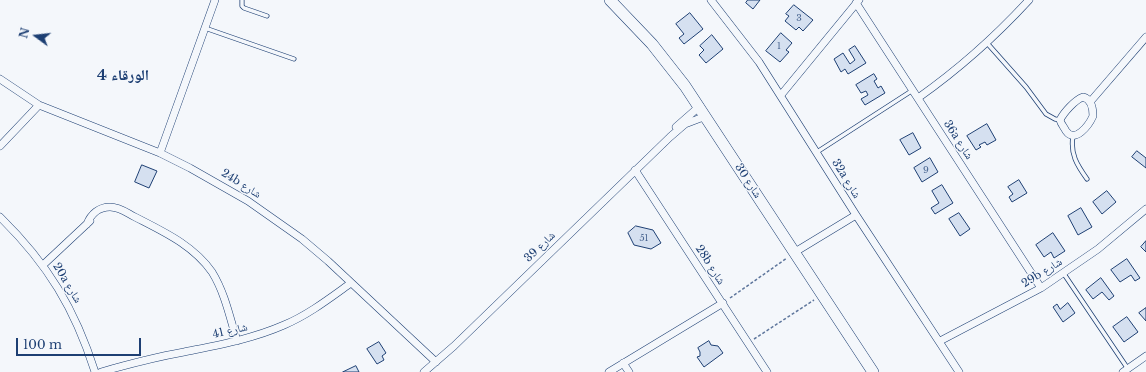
<!DOCTYPE html>
<meta charset="utf-8">
<style>
body{margin:0}
#map{position:relative;width:1146px;height:372px;overflow:hidden;background:#f4f7fb;font-family:"Libre Baskerville",serif}
canvas{display:block}
.north{position:absolute;left:16px;top:16px;width:40px;height:40px;-webkit-text-stroke:3px #f4f7fb;paint-order:stroke;rotate:285deg;font-size:11px;font-weight:700;line-height:16px;text-align:center;color:#1d3f73}
.north::after{content:'';display:block;margin:auto;width:14px;height:18px;background:#1d3f73;clip-path:polygon(50% 0,100% 100%,50% 72%,0 100%)}
.scale{position:absolute;left:16px;top:338px;width:125px;height:18px;box-sizing:border-box;border:2px solid #1d3f73;border-top:0;padding-left:5px;font-size:12px;line-height:14px;white-space:nowrap;color:#1d3f73;-webkit-text-stroke:3px #f4f7fb;paint-order:stroke}
</style>
<div id="map">
<canvas width="1146" height="372"></canvas>
<div class="north">N</div>
<div class="scale">100 m</div>
</div>
<script>
const ctx = document.querySelector('canvas').getContext('2d');
ctx.lineJoin = 'round';
function fillPath(path, color) {
  ctx.fillStyle = color;
  ctx.fill(path, 'evenodd');
}
function stroke(path, color, width, dash) {
  ctx.strokeStyle = color;
  ctx.lineWidth = width;
  ctx.lineCap = dash ? 'butt' : 'round';
  ctx.setLineDash(dash || []);
  ctx.stroke(path);
}
function label(font, color, halo, rows, align = 'center') {
  ctx.font = font + ' "Libre Baskerville","Noto Naskh Arabic",serif';
  ctx.lineWidth = 3;
  ctx.setLineDash([]);
  ctx.textBaseline = 'middle';
  ctx.strokeStyle = halo;
  ctx.fillStyle = color;
  for (const [text, x, y, turn = 0] of rows) {
    ctx.save();
    ctx.translate(x, y);
    ctx.rotate((+turn || 0) * Math.PI / 180);
    ctx.textAlign = isNaN(turn) ? turn : align;
    if (halo) ctx.strokeText(text, 0, 0);
    ctx.fillText(text, 0, 0);
    ctx.restore();
  }
}
const building = new Path2D(`
 M748,0H760L753,9L746,3Z
 M794,5L813,20L803,31L799,27L796,30L785,21L789,16L786,14Z
 M690,13L703,29L684,44L679,38L684,34L676,24Z
 M781,33L792,43L786,50L789,52L780,62L766,51Z
 M712,35L723,49L706,63L699,55L704,50L700,46Z
 M855,46L866,63L848,74L845,69L841,72L834,59L843,53L850,64L855,60L849,50Z
 M874,74L877,79L874,81L878,88L881,86L885,93L865,105L861,99L868,95L866,91L861,93L856,85Z
 M987,124L996,140L987,145L985,142L979,145L981,147L976,150L967,136Z
 M913,133L921,148L909,155L900,140Z
 M1137,151L1146,158V168L1132,157Z
 M930,158L938,172L922,182L914,168Z
 M142,165L157,171L149,188L135,182Z
 M1019,180L1027,193L1012,202L1009,197L1013,194L1008,187Z
 M942,185L953,203L935,214L931,208L939,203L932,191Z
 M1107,191L1116,202L1102,214L1093,202Z
 M1081,208L1092,227L1078,235L1068,216Z
 M959,213L970,229L960,236L949,219Z
 M636,226L653,230L661,243L651,249L634,245L628,233Z
 M1053,233L1065,251L1054,258L1051,252L1044,257L1036,245Z
 M1146,241V252L1141,247Z
 M1127,259L1140,278L1135,281L1131,275L1120,282L1111,270Z
 M1101,278L1114,296L1109,300L1102,292L1093,299L1086,290Z
 M1068,303L1075,313L1063,322L1053,307L1057,304L1060,309Z
 M1146,308V321L1139,313Z
 M1127,317L1138,332L1124,342L1113,327Z
 M709,341L711,345L718,346L723,353L704,367L697,357L700,356V352L698,348Z
 M379,342L386,353L382,356L384,360L377,364L367,349Z
 M356,366L359,372H343Z`);
fillPath(building, '#d5e0f0');
stroke(building, '#1d3f73', 1);
const lane = new Path2D(`
 M242,0V6L244,8L267,16
 M205,28L294,59
 M987,43L1026,87L1046,114L1055,119L1060,120
 M1073,136C1070,154 1077,165 1087,179
 M817,152L913,90
 M1064,274L1128,369`);
const street = new Path2D(`
 M711,0L759,62L856,215L959,372
 M856,3L1041,288
 M0,79L39,105L160,153L190,168L248,201L302,239L328,261L436,362
 M781,95L859,0
 M1083,97C1091,99 1093,108 1093,116C1089,125 1075,144 1066,131C1064,127 1061,124 1060,120C1064,112 1075,100 1083,97Z
 M918,98C959,69 995,37 1029,0
 M1090,102L1146,37
 M676,127L700,106
 M0,146L39,105
 M160,153L215,0
 M635,170L767,372
 M0,217C48,264 75,309 95,372
 M87,224C91,214 99,207 110,207C120,207 127,213 135,217C164,232 193,245 212,272C225,293 230,318 237,341
 M795,252L856,215
 M43,265L90,221
 M940,341L1041,288L1098,249L1146,209
 M623,363L629,372
 M101,372C129,364 156,357 184,352C218,345 252,339 284,325C308,315 330,298 351,283
 M424,372L454,346L670,137L685,124L706,116
 M609,372L723,303
 M1123,372L1146,356`);
const secondary = new Path2D(`
 M610,0L652,44L685,86L873,372`);
stroke(lane, '#1d3f73', 5);
stroke(street, '#1d3f73', 8);
stroke(secondary, '#1d3f73', 12);
stroke(new Path2D(`
 M730,298L787,258
 M754,339L814,300`), '#5e769c', 1.5, [3, 2]);
stroke(lane, '#f4f7fb', 3.5);
stroke(street, '#f4f7fb', 7);
stroke(secondary, '#f4f7fb', 11);
label('9px', '#4b6792', null, [
 ["3",799,18],
 ["1",779,46],
 ["9",926,170],
 ["51",644,238]
]);
label('11px', '#1d3f73', '#f4f7fb', [
 ["36a شارع",958,140,57],
 ["32a شارع",846,179,58],
 ["شارع 30",748,181,57],
 ["24b شارع",241,184,32],
 ["شارع 39",540,247,-44],
 ["28b شارع",710,265,57],
 ["29b شارع",1042,273,-32],
 ["20a شارع",67,283,59],
 ["شارع 41",230,331,-13]
]);
label('bold 15px', '#1d3f73', '#f4f7fb', [
 ["الورقاء 4",123,76]
]);
</script>
